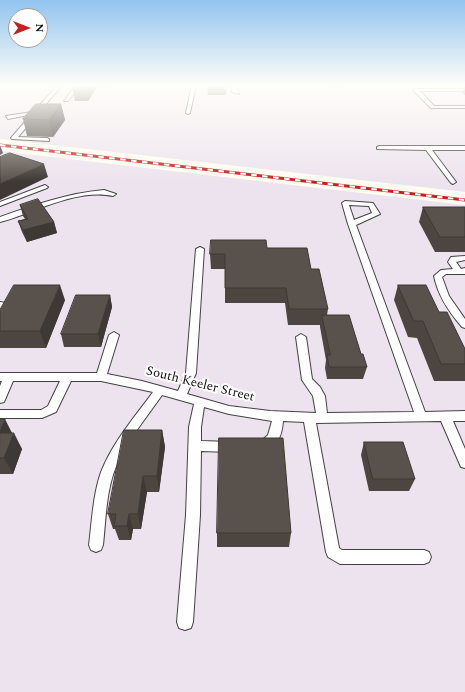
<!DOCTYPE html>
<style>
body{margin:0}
#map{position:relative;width:465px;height:692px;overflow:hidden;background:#fffdf1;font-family:Spectral,serif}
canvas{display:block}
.north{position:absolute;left:8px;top:8px;width:40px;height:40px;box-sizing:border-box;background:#fff;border:1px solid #9f9f9f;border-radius:50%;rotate:90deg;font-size:11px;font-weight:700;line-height:16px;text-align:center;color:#0f0f0f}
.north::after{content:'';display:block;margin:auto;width:14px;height:18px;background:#c81f1f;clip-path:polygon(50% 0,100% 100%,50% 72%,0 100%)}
</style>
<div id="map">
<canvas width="465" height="692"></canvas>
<div class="north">N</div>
</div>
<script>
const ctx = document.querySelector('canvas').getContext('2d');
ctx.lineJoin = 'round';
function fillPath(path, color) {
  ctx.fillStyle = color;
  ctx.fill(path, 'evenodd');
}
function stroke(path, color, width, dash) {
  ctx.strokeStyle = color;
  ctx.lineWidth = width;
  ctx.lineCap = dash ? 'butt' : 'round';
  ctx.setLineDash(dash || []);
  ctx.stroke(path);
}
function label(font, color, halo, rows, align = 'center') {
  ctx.font = font + ' Spectral,serif';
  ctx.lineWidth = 4;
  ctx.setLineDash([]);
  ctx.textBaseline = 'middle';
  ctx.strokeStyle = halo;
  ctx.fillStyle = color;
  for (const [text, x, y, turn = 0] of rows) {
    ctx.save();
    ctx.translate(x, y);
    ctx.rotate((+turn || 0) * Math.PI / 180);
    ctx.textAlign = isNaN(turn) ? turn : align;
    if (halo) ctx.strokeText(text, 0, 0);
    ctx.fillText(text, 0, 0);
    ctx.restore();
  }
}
fillPath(new Path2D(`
 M0,85H465V192L0,139Z
 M0,151L465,205V692H0Z`), '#ede3ee');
const minor = new Path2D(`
 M58,85H62L40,111L33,114L29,124L18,137L47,138L49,139V141L12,139L11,138L24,123L28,115L8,119L6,116L32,112L36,109Z
 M76,85H80L68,101H64Z
 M192,85H196L190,113L188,114L186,113Z
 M231,85H235L239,94L232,92Z
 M312,85H343L341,86Z
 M414,89H465V91H420L434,106H465V108H431L414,91Z
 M379,146H465V150H432L456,182L453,184L451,183L426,150L377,149V147Z
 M45,185L48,187L47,188L0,206V202Z
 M104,190L116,194L113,196C76,188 35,213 0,222V217C33,205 69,193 104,190Z
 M345,201L373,203L380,214L356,225L425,412L465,411V421H453L465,449V468L461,467L441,421L316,423L339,548L342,550H424L429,552L431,557L429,562L424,564H340L328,557L326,552L304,422L283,421C282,435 278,447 263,452L259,451L257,447L259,443L268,435L272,421L229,414L204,407L201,427V441L231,442L235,443L237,447L235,451L231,452L201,451L200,515L193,622L191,628L185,630L179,628L177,622L186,515L189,427L194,404L162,395C147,417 128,439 117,464C106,489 106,518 103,545L101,550L96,552L91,550L89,545C92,521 93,495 101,472C113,442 134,418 153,392L101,381H71L56,412L42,418H0V410H41L48,406L60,381H13L4,402L0,403V386L2,381H0V373H97L109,335L114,332L119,335L107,374L142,381L178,391L186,373L196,249L200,247L204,249L196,373L187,394L229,406L270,411L316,413L313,396L302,380L296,337L301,334L306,337L312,379L320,387L325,396L327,413L414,412L348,224L342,203ZM349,205L369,206L372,213L354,220Z
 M465,256V260L456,262L461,269L465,268V274H446L442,277L449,296L465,319V328L462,327C449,312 438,296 434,276L441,270L453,269L448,262L451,257Z
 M0,302L6,303L8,305L3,314L0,315Z`);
stroke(minor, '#424242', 2);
fillPath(minor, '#fff');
const rail = new Path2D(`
 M0,145L465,200`);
stroke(rail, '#c81f1f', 3);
stroke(rail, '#fff', 2, [5.5]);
fillPath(new Path2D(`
 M78,85H108L107,87H97L88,101H75L73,91Z
 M207,85H227L226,95H208Z
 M356,85H368V86H356Z
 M465,85V95L462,93Z
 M61,104L65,120L53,137L27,136L23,119Z
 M20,205L54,222L57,233L27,242L22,232L18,221L25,219L23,216Z
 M423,207H465V252H435L419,222Z
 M267,248L311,269L328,309L327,315L361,354L367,367L363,379H327L325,368L326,360L320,327V325H288L285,303H225V269H211L210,254Z
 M398,285L439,312L465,349V381H434L417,338L408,337L394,300Z
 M110,295L112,307L101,347H64L61,334Z
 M65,300L46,348H0V310Z
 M0,419L12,433L22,449L13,474H0Z
 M162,430L165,447L159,492H147L141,529H133L131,540H119L115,529H113L108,514Z
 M364,442L415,479L409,491H369L361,455Z
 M217,533H291L289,547H217Z`), '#4d4640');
fillPath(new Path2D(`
 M90,85H97V87L88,101L86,91Z
 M61,104L65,120L53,137L49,120Z
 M0,145L3,153L0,155Z
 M44,164L48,177L0,200V184Z
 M54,222L57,233L27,242L23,230Z
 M60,285L65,300L46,348L40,331Z
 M110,295L112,307L101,347L98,334Z
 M5,419L13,435L14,433L22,449L13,474L4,458L0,434V432Z
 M162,430L165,447L159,492L157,476Z
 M143,476L147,492L141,529L138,514Z
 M129,514L133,529L131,540L127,526Z`), '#3e3934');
const building = new Path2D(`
 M78,85H90L86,91H73Z
 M36,104H61L49,120L23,119Z
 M10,153L44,164L0,184V157Z
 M38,199L54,222L23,230L18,221L28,219L20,205Z
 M423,207H465V237H440Z
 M211,240H266L267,248H307L311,269H319L328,309H289L286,288H225V254H210Z
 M14,285H60L40,331H0V310Z
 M398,285H426L439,312H447L465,349V364H441L423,321H414Z
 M76,295H110L98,334H61Z
 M322,315H349L361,354H363L367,367H329L327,355H330Z
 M0,419H5L0,432Z
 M124,430H162L157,476H143L138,514H129L127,526H114L116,514H108Z
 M0,433H14L4,458H0Z
 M219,438H283L291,533H217Z
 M364,442H403L415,479H373Z`);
fillPath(building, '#59514b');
stroke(building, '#3e3934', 1);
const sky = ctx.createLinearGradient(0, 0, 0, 182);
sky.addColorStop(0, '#93c4ef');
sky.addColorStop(0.47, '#fffef9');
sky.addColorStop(1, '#fffef900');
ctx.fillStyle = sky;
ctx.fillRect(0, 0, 465, 182);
label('13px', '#0f0f0f', '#fff', [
 ["South Keeler Street",200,385,14]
]);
</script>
